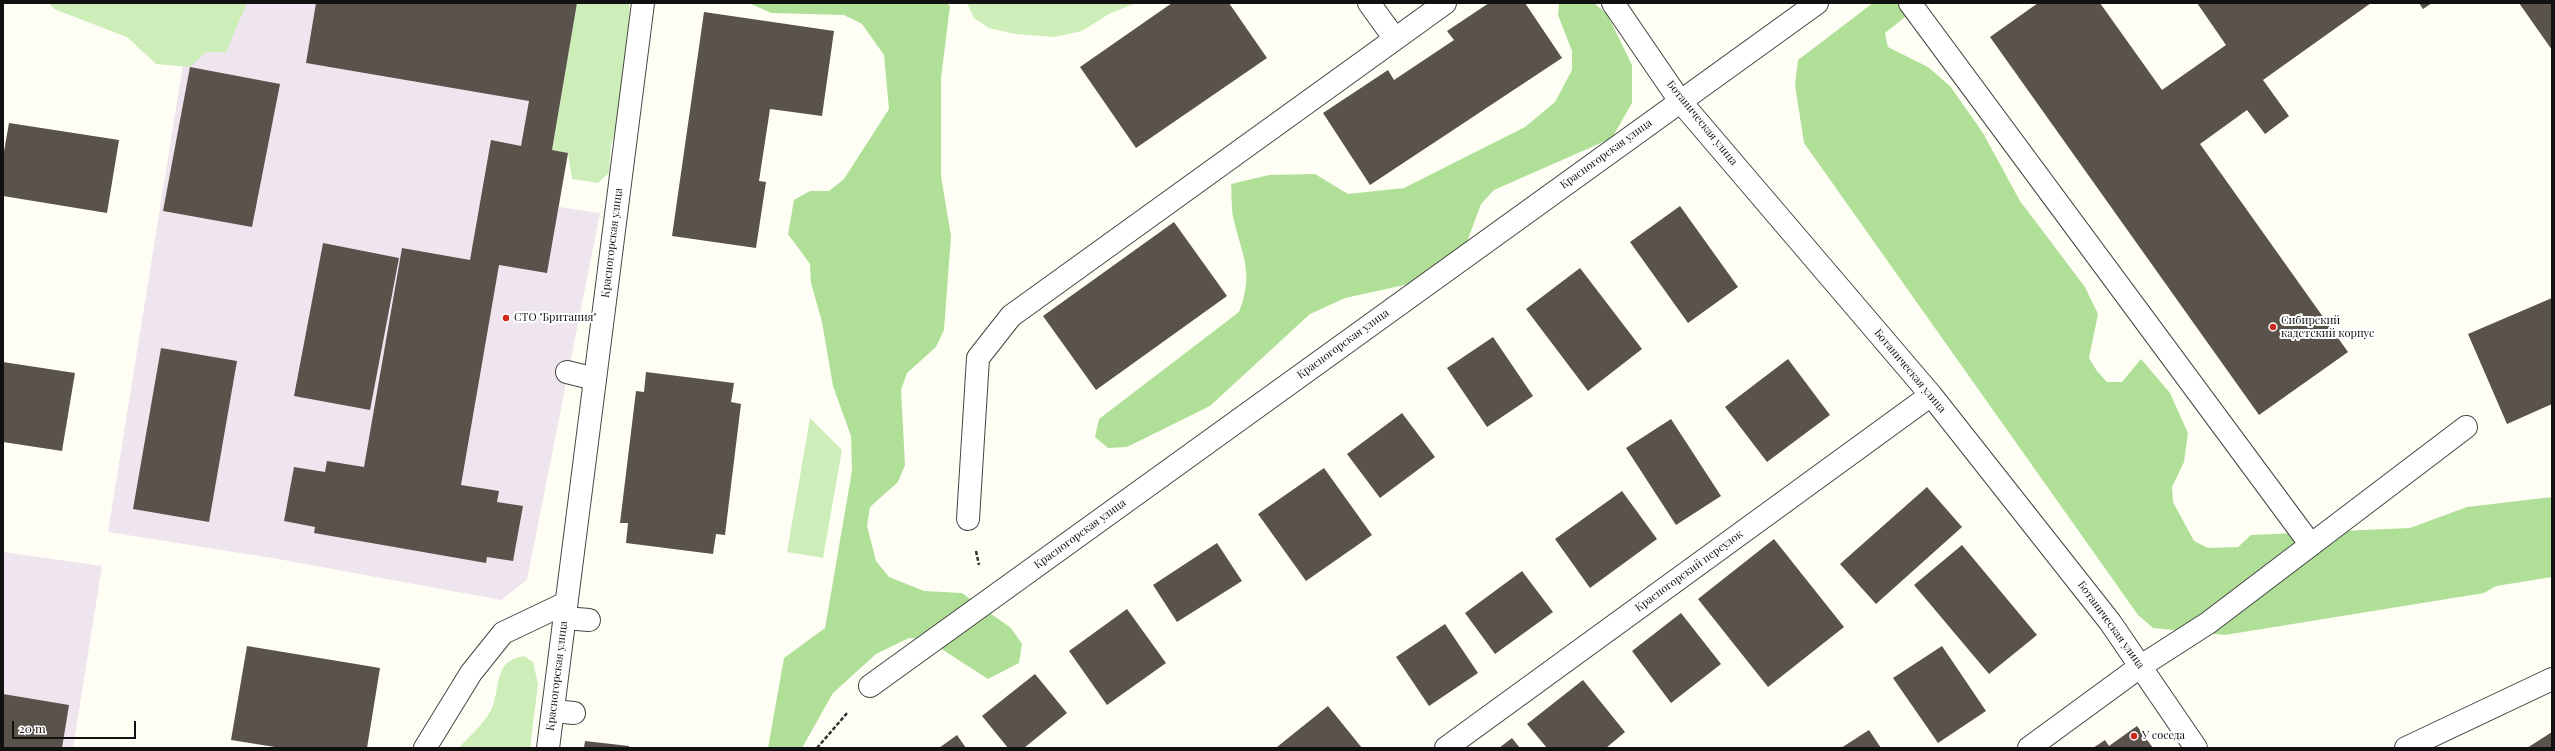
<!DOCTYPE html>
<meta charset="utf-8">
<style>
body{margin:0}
#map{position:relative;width:2555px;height:751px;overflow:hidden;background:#fffef4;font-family:"Playfair Display",serif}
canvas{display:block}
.frame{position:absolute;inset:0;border:4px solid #111;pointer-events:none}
.scale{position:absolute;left:12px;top:721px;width:124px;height:18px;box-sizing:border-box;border:2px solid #111;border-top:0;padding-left:5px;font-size:12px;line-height:14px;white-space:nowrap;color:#111;-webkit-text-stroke:3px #fff;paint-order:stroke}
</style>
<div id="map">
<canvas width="2555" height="751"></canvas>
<div class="frame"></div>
<div class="scale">20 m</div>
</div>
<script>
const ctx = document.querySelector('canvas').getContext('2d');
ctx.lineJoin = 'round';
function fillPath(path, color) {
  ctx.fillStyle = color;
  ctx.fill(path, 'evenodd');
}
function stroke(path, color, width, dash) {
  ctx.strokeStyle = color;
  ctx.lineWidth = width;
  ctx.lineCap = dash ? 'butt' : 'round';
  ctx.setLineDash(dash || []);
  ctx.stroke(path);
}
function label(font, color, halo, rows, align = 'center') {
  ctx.font = font + ' "Playfair Display",serif';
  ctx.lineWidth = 4;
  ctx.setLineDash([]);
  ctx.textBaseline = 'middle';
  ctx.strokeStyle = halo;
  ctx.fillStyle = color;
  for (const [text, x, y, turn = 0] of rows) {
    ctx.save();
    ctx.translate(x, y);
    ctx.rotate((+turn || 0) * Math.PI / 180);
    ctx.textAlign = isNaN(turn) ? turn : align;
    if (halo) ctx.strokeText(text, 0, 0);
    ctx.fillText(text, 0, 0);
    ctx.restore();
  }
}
fillPath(new Path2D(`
 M234,3H577L552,150L568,153L559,207L600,213L527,580L501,600L278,559L108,532L189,27Z
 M3,552L102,566L73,748H3Z`), '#efe5ef');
fillPath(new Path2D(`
 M49,3H247L226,52H206L190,67L156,64L127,37L54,9Z
 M577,3H629L632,47L623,105L611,145L609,173L598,183L572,179L568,153L552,150Z
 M967,3H1136L1109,14L1082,31L1054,37L1015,34L989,28L974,18Z
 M810,418L842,450L823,558L787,552Z
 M524,656L533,662L538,684L530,748H459C468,737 483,725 490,712C502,690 491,661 524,656Z`), '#ceeeb9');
fillPath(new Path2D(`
 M749,3H947L950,6L941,78V176L951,236L944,330L936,347L907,373L901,390L905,465L898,482L870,507L867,526L876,561L889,577L924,591L962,593L1011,628L1022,644L1019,663L988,679L926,639L909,638L876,654L833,693L802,748H768L784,658L825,628L852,471L851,436L833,386L822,322L811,283L810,264L788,234L794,200L810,191H829L844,179L889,109L884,55L862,24L844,15L771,13Z
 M1559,3H1594L1607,14L1632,65V103L1612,138L1494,190L1481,204L1455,274L1345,298L1310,314L1210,406L1127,447L1108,448L1095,437L1099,419L1239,312C1254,273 1243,258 1234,221C1231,210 1232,196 1231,184L1269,175L1315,174L1348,194L1404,188L1525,127L1555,102L1572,70V51L1558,15Z
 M1873,3H1923L1885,33L1888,47L1928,67L1950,86L1983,133L2020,201L2085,287L2098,314L2089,358L2097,371L2107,382H2122L2141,359L2170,393L2188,433L2184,462L2172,487L2173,502L2194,541L2208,548L2238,547L2251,535L2410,528L2467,507L2552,497V577L2496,586L2484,593L2225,635L2153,628L2138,615L1804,143L1795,85L1798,60Z`), '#b0e097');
fillPath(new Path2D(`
 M316,3H577L552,150L568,153L547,273L499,265L461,485L499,491L497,502L523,506L513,561L487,557L486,563L314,533L315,527L284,521L294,467L325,472L327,461L364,467L402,248L470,260L491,140L521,146L529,101L306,63Z
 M1172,3H1229L1267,58L1136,148L1080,67Z
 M1489,3H1525L1562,58L1370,185L1323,113L1388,70L1394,80L1454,40L1447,31Z
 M2038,3H2100L2162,90L2226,45L2197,3H2371L2263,80L2289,116L2265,134L2247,110L2200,144L2348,352L2259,415L1990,37Z
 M2419,3H2432L2423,9Z
 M2519,3H2552V50Z
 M704,12L834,31L822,116L770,109L759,181L766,182L756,248L672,236Z
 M190,67L280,84L252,227L163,211Z
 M9,123L119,140L107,213L3,196V157Z
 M1680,206L1738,287L1688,323L1630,242Z
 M1174,222L1227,296L1096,390L1043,316Z
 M323,243L399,258L370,410L294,396Z
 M1580,268L1642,349L1588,391L1526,309Z
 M2552,298V404L2507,424L2468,334Z
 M1493,337L1533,396L1487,427L1447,368Z
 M161,348L237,361L209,522L133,509Z
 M1788,359L1830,415L1767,462L1725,407Z
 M3,362L75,373L62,451L3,442Z
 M646,372L734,383L731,402L741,404L733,469L725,535L716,534L713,554L626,543L628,523H620L636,391L644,392Z
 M1402,413L1435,457L1380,498L1347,454Z
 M1671,419L1721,496L1676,525L1626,448Z
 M1324,468L1372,535L1306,581L1258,514Z
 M1927,487L1962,527L1876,604L1840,564Z
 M1622,491L1657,539L1590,588L1555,539Z
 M1774,539L1844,627L1768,687L1698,599Z
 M1217,543L1242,581L1177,622L1153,585Z
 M1962,545L2037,635L1989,674L1914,585Z
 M1522,571L1553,612L1495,654L1465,613Z
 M1127,609L1166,663L1107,705L1069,651Z
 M1681,613L1721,664L1671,703L1632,651Z
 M1445,624L1478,673L1429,706L1396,657Z
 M247,646L380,668L367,748H281L231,740Z
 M1942,646L1986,711L1938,743L1893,678Z
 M1035,674L1067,713L1024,748H1008L982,716Z
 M1583,680L1625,732L1606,748H1547L1527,724Z
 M3,694L69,705L62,748H3Z
 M1328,706L1362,748H1277V747Z
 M2137,726L2153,748H2093L2105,740L2109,746Z
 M1869,730L1881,748H1841Z
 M2552,732V748H2527Z
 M957,735L966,748H939Z
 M1512,738L1520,748H1499Z
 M585,741L629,746V748H584Z`), '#5a534c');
const lane = new Path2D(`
 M1369,3L1395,39
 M1910,3L2311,545
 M567,372L595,379
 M968,519L978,358L1011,316L1445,3
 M565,618L589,620
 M2141,666L2208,623L2466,427
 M553,711L574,713
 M2406,748L2552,679`);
const street = new Path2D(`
 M1613,3L1680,101L1931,395L2110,622L2196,748
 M870,686L1817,3
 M425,748L471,673L503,633L566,603
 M548,748L643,3
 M1446,748L1931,395
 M2029,748L2141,666`);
stroke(lane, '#444', 24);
stroke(street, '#444', 24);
stroke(new Path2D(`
 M976,551L979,565
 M817,748L848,712`), '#333', 2.5, [4, 2]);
stroke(lane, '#fff', 22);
stroke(street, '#fff', 22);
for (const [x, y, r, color] of [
 [506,318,4,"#cd281c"],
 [2273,327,4,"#cd281c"],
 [2134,736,4,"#cd281c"]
]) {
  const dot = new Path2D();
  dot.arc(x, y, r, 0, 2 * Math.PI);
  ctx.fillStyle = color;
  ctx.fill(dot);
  stroke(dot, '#fff', 1.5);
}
label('11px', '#111', '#fff', [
 ["Ботаническая улица",1702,123,51],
 ["Красногорская улица",1606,154,-36],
 ["Красногорская улица",612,243,-83],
 ["Красногорская улица",1343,344,-36],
 ["Ботаническая улица",1910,371,50],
 ["Красногорская улица",1080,534,-36],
 ["Красногорский переулок",1689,571,-36],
 ["Ботаническая улица",2111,625,54],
 ["Красногорская улица",557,676,-83]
]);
label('11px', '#111', '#fff', [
 ["СТО \"Британия\"",514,318],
 ["Сибирский",2281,321],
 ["кадетский корпус",2281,334],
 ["У соседа",2142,736]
], 'left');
</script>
